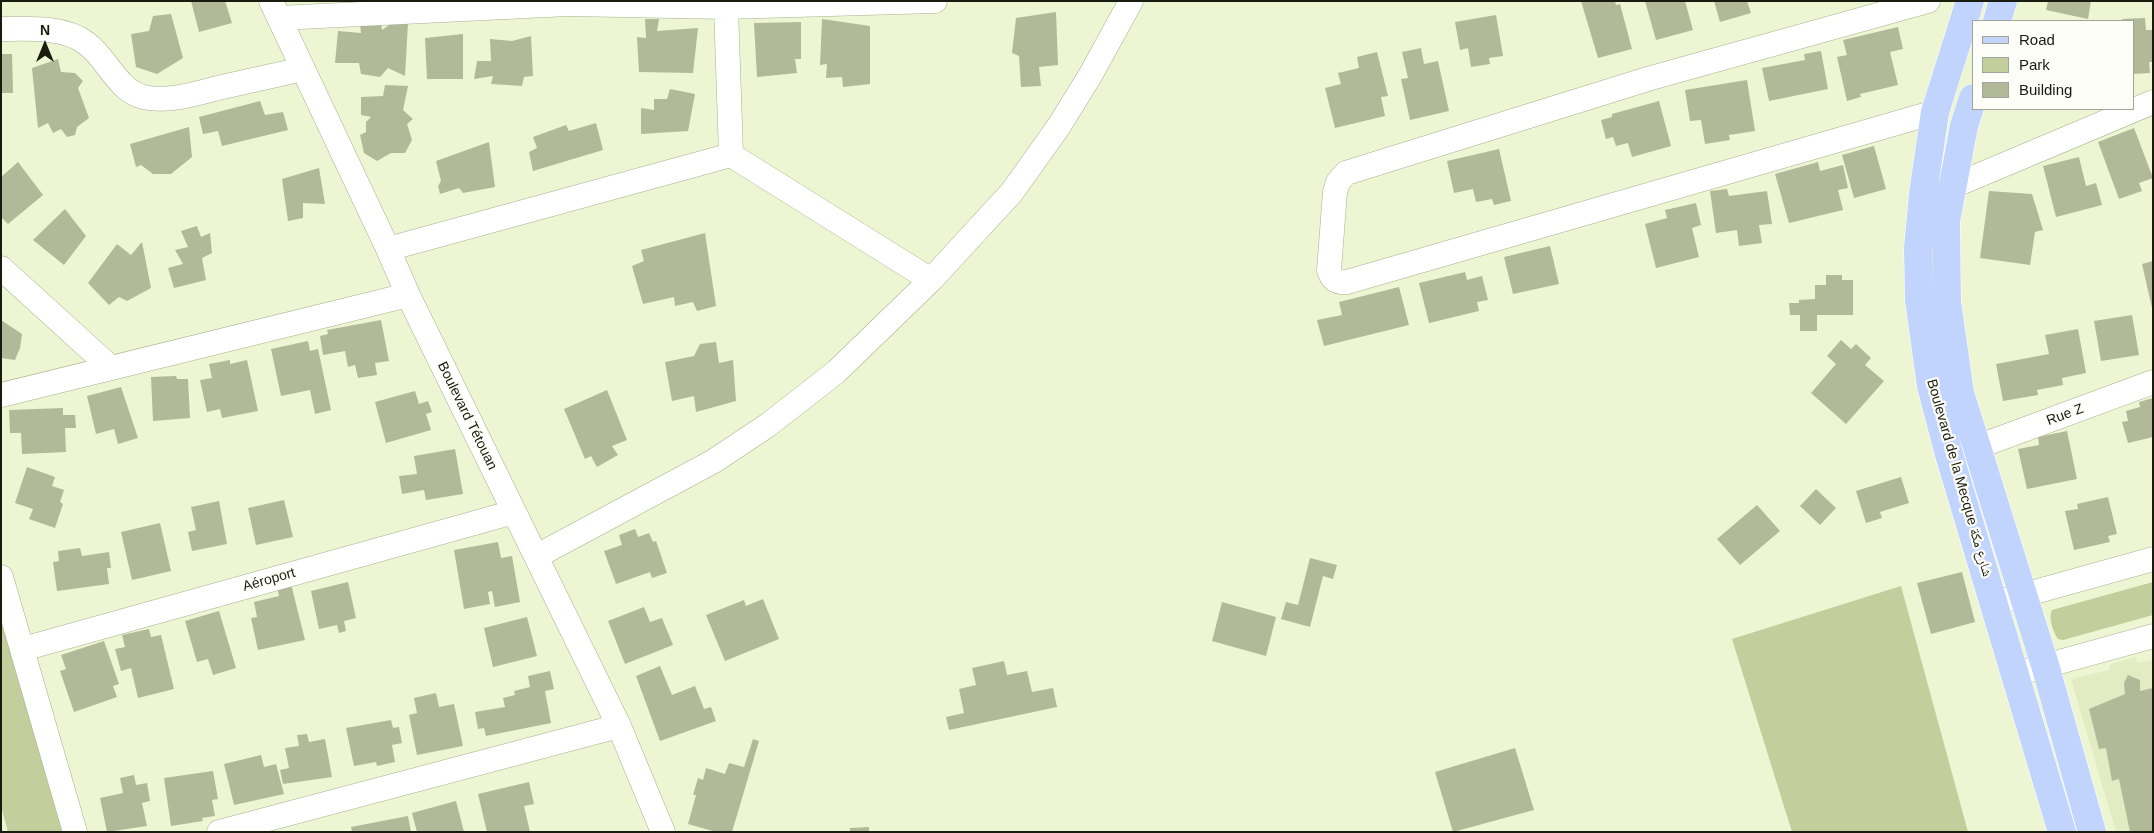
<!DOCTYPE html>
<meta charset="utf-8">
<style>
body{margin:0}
#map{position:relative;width:2154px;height:833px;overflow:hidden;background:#edf5d3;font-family:Arial,sans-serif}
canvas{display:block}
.frame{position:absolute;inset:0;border:2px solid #191b0f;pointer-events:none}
.legend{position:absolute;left:1972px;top:20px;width:162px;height:90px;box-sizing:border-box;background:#fdfef8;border:1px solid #a2a39b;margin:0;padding:6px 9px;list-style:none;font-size:15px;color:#191b0f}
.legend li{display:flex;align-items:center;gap:10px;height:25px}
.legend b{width:25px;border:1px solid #a2a39b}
.north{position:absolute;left:20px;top:20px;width:50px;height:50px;-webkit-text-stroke:4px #fdfef8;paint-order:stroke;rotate:0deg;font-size:14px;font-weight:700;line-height:20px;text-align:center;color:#191b0f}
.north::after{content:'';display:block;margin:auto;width:18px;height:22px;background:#191b0f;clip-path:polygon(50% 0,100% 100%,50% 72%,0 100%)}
</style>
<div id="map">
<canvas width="2154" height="833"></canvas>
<div class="frame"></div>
<ul class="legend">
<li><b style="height:6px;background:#c1d4fd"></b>Road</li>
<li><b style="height:14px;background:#c2ce9b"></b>Park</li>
<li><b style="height:14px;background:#b2b999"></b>Building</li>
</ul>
<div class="north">N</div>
</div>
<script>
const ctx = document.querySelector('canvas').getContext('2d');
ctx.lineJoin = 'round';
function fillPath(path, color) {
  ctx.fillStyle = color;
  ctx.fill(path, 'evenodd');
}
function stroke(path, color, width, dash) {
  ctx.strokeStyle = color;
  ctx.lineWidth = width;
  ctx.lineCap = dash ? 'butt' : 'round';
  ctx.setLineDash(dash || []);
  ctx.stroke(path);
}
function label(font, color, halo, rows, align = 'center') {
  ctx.font = font + ' Arial,"Noto Naskh Arabic",sans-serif';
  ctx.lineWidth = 4.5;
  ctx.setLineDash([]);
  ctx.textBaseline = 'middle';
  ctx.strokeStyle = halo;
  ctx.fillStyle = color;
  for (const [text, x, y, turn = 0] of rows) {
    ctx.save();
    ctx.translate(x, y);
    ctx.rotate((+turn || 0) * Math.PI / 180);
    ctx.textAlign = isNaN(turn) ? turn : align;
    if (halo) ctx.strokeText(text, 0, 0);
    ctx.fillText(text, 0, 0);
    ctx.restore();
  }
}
fillPath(new Path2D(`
 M2135,657L2138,663L2153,660V832H2116L2071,679L2109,670L2111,664Z`), '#e2ebc2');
fillPath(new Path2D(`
 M2153,582V615L2063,640L2058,639C2053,632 2048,618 2052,610Z
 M1901,586L1968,832H1792L1732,639Z
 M1,619L63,832H8L1,806Z`), '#c2ce9b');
fillPath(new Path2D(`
 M191,1H225L232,23L199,32Z
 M1581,1H1615L1616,5L1620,4L1632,49L1598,58Z
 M1645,1H1685L1693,30L1656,40Z
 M1714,1H1747L1751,13L1720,22Z
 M2048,1H2091L2088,19L2046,10Z
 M1056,12L1058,65L1039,67L1041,86L1021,87L1019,56L1012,53L1016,18Z
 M171,14L183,58L157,74L136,67L131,34L149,31L153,16Z
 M1496,15L1503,56L1489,58L1490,64L1471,67L1468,48L1460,50L1455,22Z
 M2145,18L2146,30H2153V62H2149L2150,73L2133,74V21H2122V19Z
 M645,19H659L657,31L698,28L693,73L639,72L637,37L646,38Z
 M822,19L870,26V84L843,87L842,77L826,78L827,64L820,65Z
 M395,21L408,23L405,76L388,68L380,77L361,74L359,63H335L338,31L361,33L360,23H381L382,30Z
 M801,22V59H795L797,73L757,77L754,23Z
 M1898,27L1903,49L1890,52L1898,85L1860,94L1861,97L1847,101L1837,57L1847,55L1843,40Z
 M463,34V79H427L425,38Z
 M531,36L533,76L524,77L522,86L491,84L493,76L474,79L477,61H491L490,39L512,41Z
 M1421,48L1424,64L1438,61L1449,111L1410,120L1401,79L1408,78L1402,52Z
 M1821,51L1828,89L1769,101L1762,68L1805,60L1804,54Z
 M1377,52L1388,96L1381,97L1385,116L1335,128L1325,88L1341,84L1338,73L1359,68L1357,57Z
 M1,54H12L13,93H1Z
 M58,59L61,72L75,73L83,81L78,88L89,118L77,127L75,135L67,137L61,129L53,133L48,123L38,128L32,68Z
 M1747,80L1755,131L1729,135L1730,140L1705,144L1701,120L1690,121L1685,90Z
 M385,85L408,86L403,110L413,119L407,124L412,140L405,153H391L377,161L364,153L360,135L366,132V122L371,117L361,115V97L383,96Z
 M670,89L695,94L688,131L641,134V108L654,110V99H667Z
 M260,101L265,115L283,112L288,130L222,146L218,131L203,134L199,117Z
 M1659,101L1671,146L1632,157L1628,143L1616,146L1613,137L1606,139L1601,120L1612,117V114Z
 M596,123L603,150L533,171L529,152L537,148L533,137L566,125L569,131Z
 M189,127L192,157L171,174H153L141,165L136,167L130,144Z
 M2134,128L2153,178L2139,183L2142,191L2119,199L2098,142Z
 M489,142L495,187L463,193L459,188L440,194L438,186L441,181L436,161Z
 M1874,146L1886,189L1854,198L1842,155Z
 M1499,149L1511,201L1494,205L1492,199L1476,202L1473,189L1454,193L1447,161Z
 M2079,157L2086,186L2096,183L2102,205L2056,217L2043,166Z
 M18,162L43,195L8,224L1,217V177Z
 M1818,162L1820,171L1843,165L1848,188L1838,190L1843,210L1789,223L1775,174Z
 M319,168L325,204L303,203V218L288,221L282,179Z
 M1727,189L1729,196L1767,191L1772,224L1759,225L1762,243L1739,246L1737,230L1716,233L1710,191Z
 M1989,191L2032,194L2043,230L2035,232L2030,265L1980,258Z
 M1696,203L1701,225L1692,228L1699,257L1656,268L1645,224L1667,218L1665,210Z
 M65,209L86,236L64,265L33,240Z
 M197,226L201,237L210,233L212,253L202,258L206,280L174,288L168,268L183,264L175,250L188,247L181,231Z
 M705,233L716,306L697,311L693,302L675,306L674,297L643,304L632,266L644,261L641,250Z
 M142,242L151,288L127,301L119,297L109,305L88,283L117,244L131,255Z
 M1550,246L1559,284L1513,294L1504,257Z
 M2153,261V308H2152L2142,264Z
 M1465,272L1467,280L1482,276L1488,300L1477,302L1479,311L1429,323L1419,283Z
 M1826,275H1842V280H1853V315H1817V331H1800V315H1790L1789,303H1799V300L1815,299V285H1826Z
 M1399,287L1409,325L1324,346L1317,320L1342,315L1339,302Z
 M2132,315L2139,355L2101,361L2094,321Z
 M1,320L22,334L20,348L15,360L1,358Z
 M381,320L389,361L375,363L377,375L358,378L355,365L348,367L345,351L323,355L320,336L328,334L327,330Z
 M2078,329L2086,373L2062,378L2063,385L2037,390L2038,395L2003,401L1996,364L2049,354L2045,335Z
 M1841,340L1851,349L1856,344L1871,358L1865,365L1884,381L1846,424L1811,393L1836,364L1827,356Z
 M308,341L310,351L318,349L331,410L315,414L310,390L281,396L271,349Z
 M716,342L719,363L733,360L736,401L696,412L694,396L672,401L665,362L694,356L700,344Z
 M230,360V364L247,360L258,411L222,418L220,409L207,412L200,380L212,378L209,364Z
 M176,376L177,379H188L190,418L153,421L151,377Z
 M121,387L138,438L118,444L114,429L96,434L87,396Z
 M607,390L627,440L612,446L618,455L597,467L591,456L585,459L564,409Z
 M415,391L419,404L428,401L432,412L426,414L431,430L386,443L375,402Z
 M2153,398V437L2128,443L2122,422L2128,421L2126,411L2140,407L2139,402Z
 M63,408V415H75L76,428H65L66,452L22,454L21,433H10L9,410Z
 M2067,431L2077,479L2027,489L2018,449L2039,445L2038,437Z
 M455,449L463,494L426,500L424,490L402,494L399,476L417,474L414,456Z
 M27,467L55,477L52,486L64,490L60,502L63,504L55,528L29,519L33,509L15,503Z
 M1901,477L1909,503L1880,512L1882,518L1866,523L1856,491Z
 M1816,489L1836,508L1820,525L1800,506Z
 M2108,497L2117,534L2108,536L2110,542L2074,550L2065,511L2078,509L2077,504Z
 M284,500L293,537L256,545L248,508Z
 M219,501L227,544L192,551L188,532L196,530L191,507Z
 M1757,505L1780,531L1740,565L1717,539Z
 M160,523L171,571L132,580L121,532Z
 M635,529L638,537L649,533L653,542L656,541L667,573L652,578L650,572L616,584L604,551L622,545L619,535Z
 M498,542L501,558L512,556L520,602L495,607L492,591L488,592L490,604L464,609L454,550Z
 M80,548L82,556L109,552L111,568H107L109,584L57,591L53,562L59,561L58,551Z
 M1310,558L1337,565L1333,579L1323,576L1310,627L1281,619L1286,602L1298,605Z
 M1962,572L1975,622L1931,634L1917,583Z
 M348,582L356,618L344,621L346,631L339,633L337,625L319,629L311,591Z
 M291,584L305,640L258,650L251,618L257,617L254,602L279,596L277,587Z
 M763,599L779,639L725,661L706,615L744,600L746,606Z
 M1222,602L1276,617L1266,656L1212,641Z
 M644,607L650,622L662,618L673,645L625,664L608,621Z
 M219,611L236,668L213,675L208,659L197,662L185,621Z
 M527,617L537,656L493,667L484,628Z
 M149,629L151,637L161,635L174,689L138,698L131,668L121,671L115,649L125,647L122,635Z
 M104,641L119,684L113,686L117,697L74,712L60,671L66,669L61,655Z
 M1004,661L1007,675L1027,671L1032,692L1053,688L1057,707L949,730L946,717L964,713L959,689L976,685L972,668Z
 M660,666L672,695L695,686L704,709L711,707L716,721L660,741L636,676Z
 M550,671L554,689L545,691L551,723L486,736L484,728L478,729L475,712L505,707L503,698L515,695L514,691L530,687L528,676Z
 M2128,675L2140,680V691L2153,688V832H2130L2119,779L2112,781L2106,748L2099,749L2089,709L2125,694L2124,683Z
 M436,693L439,707L454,704L463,746L417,755L409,715L417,713L414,698Z
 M391,720L393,728L399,727L402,743L392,745L395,762L377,766L376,762L354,766L346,728Z
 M307,734L309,742L325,739L332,777L283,784L280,770L289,768L285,748L299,746L297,735Z
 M753,739L759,741L732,832H716L688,824L696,795H693L698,778L703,780L706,768L725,774L729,763L744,767Z
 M1515,748L1534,810L1453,832L1435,772Z
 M261,755L264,767L276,764L284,794L234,805L224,764Z
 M213,771L218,799L212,800L215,816L202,818L203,821L171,826L164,778Z
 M134,775L136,785L147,783L150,801L142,803L147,826L107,832L100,798L123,793L120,778Z
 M529,782L534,804L524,806L530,832H487L478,794Z
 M456,801L464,832H417L412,813Z
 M408,816L411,832H352L351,827Z
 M869,827V832H850V828Z`), '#b2b999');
const minor = new Path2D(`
 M271,1L388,249L408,295L619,726L663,832
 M1928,1L1651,78L1346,173L1338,182L1335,192L1329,270C1331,279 1337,283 1347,282L1935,112
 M726,7L731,155
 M279,18L568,4L726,7L935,1
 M1,29C27,29 64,26 86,43C107,58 117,90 143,97C169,103 197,93 222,87C249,81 276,75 303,69
 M1951,187L2153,102
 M388,249L731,155L931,280
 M1,268L110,367
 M1,395L408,295
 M1977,447L2153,382
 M537,556L714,461L768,425L836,372L931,280L1012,192L1059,126L1091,74L1131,1
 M1,577L75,832
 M1995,603L2153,559
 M23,649L514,512
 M2016,674L2153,636
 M219,832L619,726`);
const major = new Path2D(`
 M1970,1L1935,112L1923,194L1918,248L1919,300L1931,386L1948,451L2062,832
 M1997,21L2003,1
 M1973,98L1964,126L1946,221L1947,302L1960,393L2045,665L2092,832`);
stroke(minor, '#a8b090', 25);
stroke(major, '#fff', 29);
stroke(minor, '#fff', 24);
stroke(major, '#c1d4fd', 28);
label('14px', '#191b0f', '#fdfef8', [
 ["Rue Z",2065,415,-20],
 ["Boulevard Tétouan",467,416,64],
 ["Boulevard de la Mecque شارع مكة",1959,478,74],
 ["Aéroport",269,580,-16]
]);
</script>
